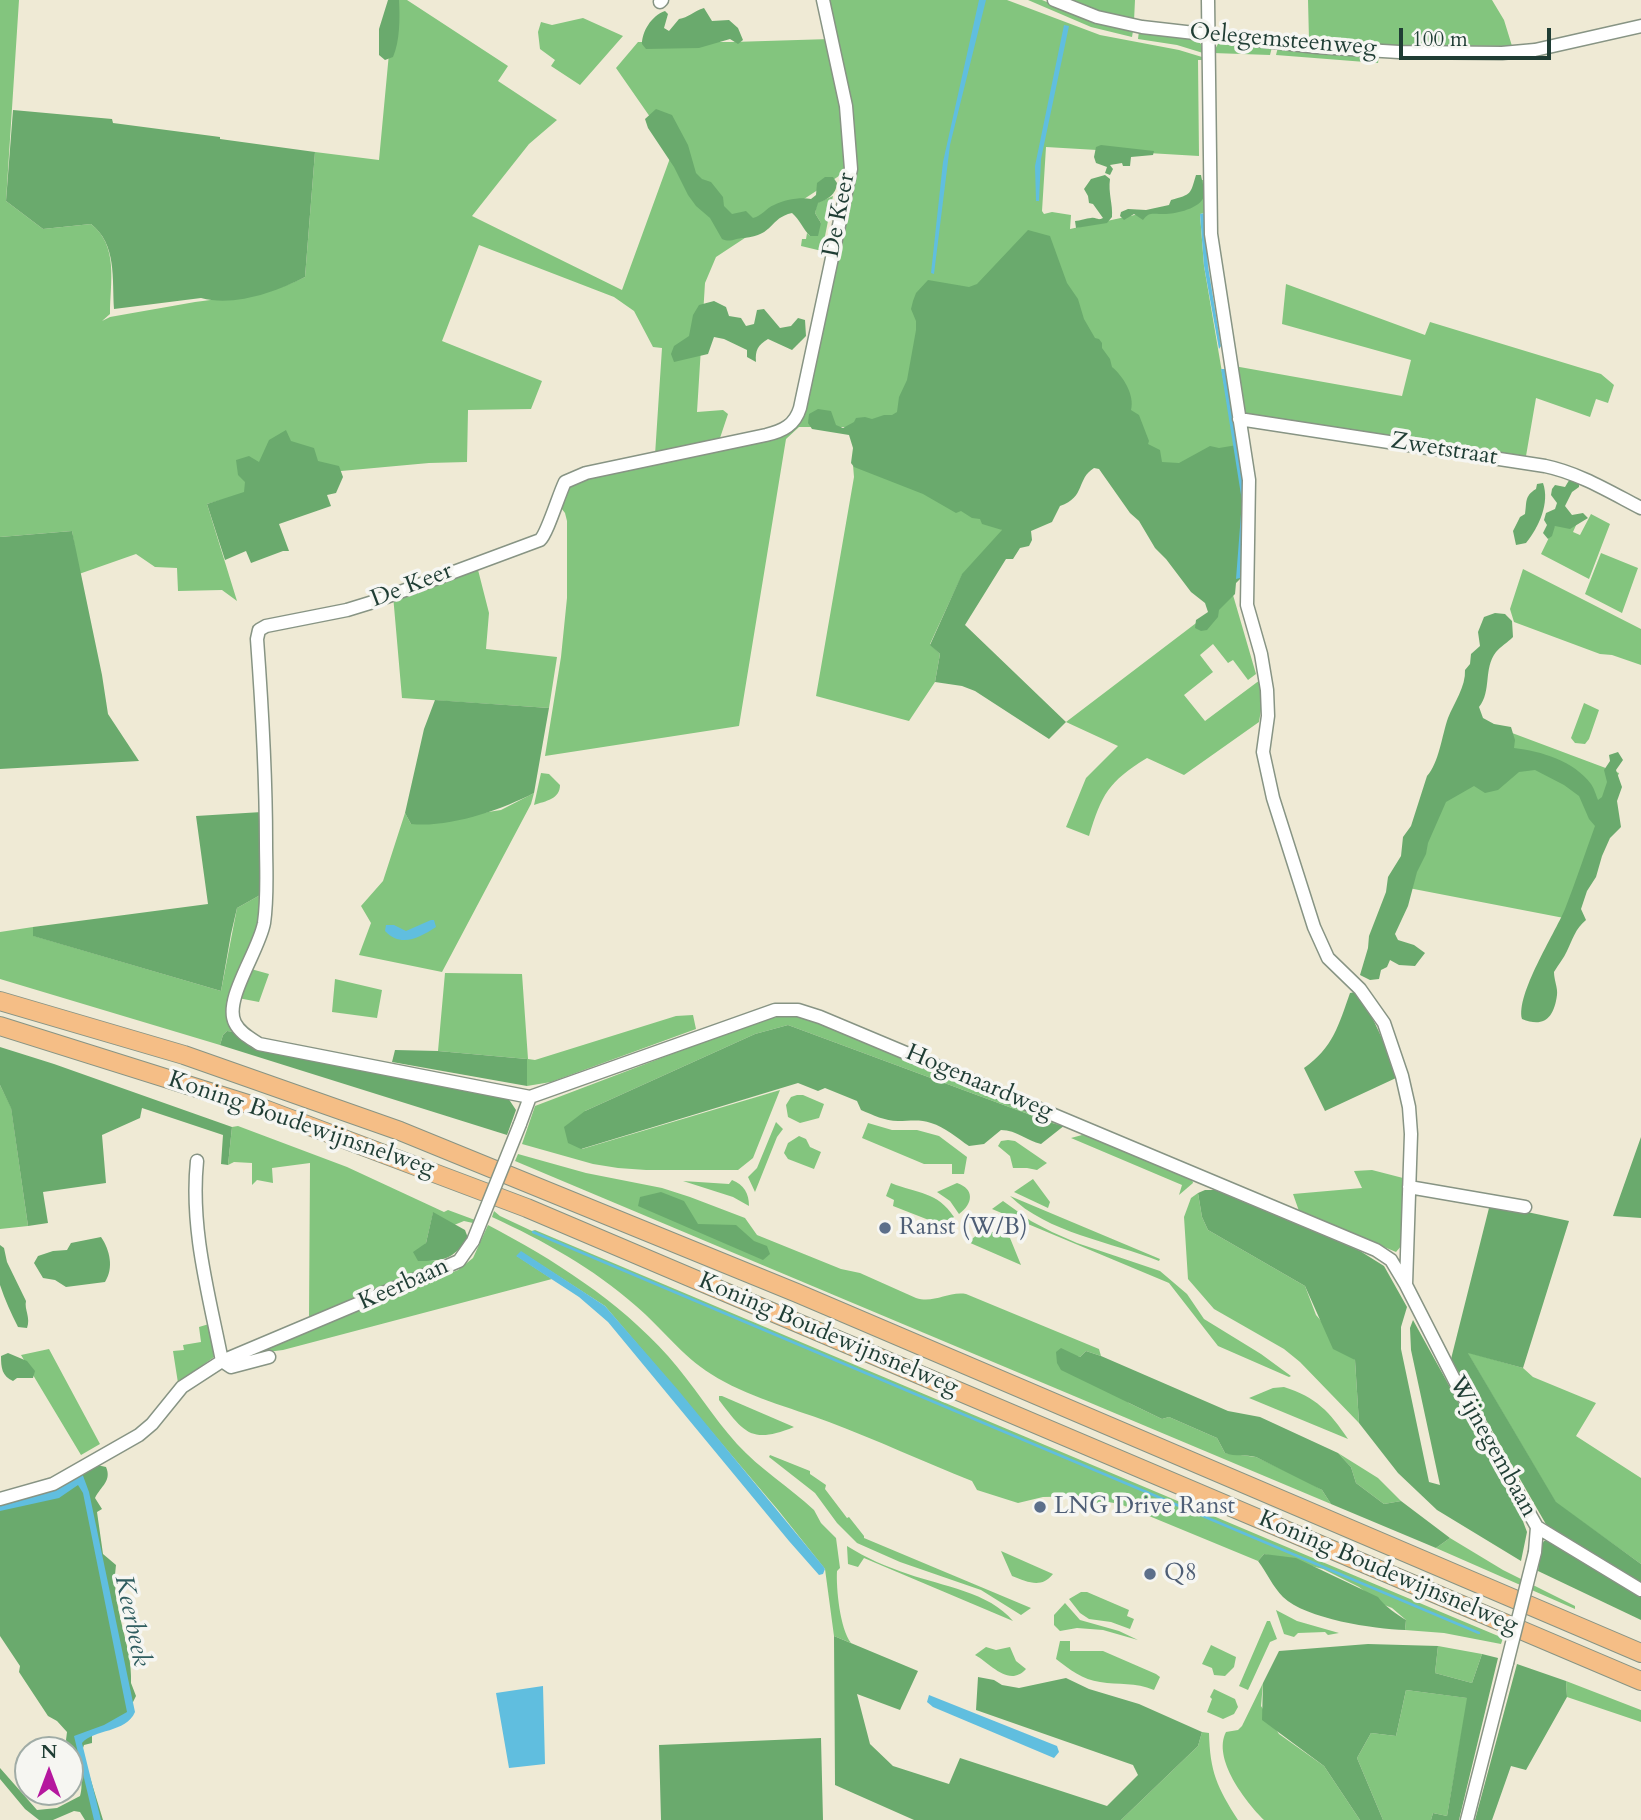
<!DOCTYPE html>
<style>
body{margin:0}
#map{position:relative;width:1641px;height:1820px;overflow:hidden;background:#efead5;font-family:Cardo,serif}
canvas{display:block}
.north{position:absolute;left:14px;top:1736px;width:70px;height:70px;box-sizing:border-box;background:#f6f6f2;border:2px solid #a0aca6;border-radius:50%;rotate:0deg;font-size:19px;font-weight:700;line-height:28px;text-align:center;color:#1f3d34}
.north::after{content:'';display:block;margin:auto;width:24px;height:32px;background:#b5179e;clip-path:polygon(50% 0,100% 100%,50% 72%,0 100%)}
.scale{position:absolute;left:1399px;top:28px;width:152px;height:32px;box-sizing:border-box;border:4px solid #1f3d34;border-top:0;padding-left:9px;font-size:21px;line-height:24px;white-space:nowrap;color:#1f3d34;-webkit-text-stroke:5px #f6f6f2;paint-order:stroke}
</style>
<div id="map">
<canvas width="1641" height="1820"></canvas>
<div class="north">N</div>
<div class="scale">100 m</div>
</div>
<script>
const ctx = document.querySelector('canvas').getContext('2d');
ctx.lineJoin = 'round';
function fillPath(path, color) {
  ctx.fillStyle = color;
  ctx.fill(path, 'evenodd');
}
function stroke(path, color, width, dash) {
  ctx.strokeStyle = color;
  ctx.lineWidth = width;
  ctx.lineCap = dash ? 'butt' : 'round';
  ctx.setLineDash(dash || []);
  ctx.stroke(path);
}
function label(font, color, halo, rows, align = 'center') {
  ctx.font = font + ' Cardo,serif';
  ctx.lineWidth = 7;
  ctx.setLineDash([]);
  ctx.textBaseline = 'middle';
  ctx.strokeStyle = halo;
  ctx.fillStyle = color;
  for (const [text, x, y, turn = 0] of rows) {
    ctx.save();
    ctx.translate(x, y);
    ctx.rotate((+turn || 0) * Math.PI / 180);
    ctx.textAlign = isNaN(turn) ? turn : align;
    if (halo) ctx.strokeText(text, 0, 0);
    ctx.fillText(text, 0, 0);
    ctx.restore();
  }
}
fillPath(new Path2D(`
 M0,0H19L6,201L43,229L91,224C119,246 110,282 110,314L102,321L110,317C138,312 167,307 195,302C238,296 265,297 305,277L315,152L379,160L394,0H407L508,66L498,81L557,120L529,144L472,216L622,290L673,150L616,68L638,42H733L830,39L823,0H1007L1100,35L1179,50L1202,57L1203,58V161L1202,66V60H1198L1199,156L1046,147L1042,211L1044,214L1052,212L1071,215L1070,229L1199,201V180H1203L1205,213L1200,214L1204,266L1235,449L1153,472L909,387L897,417L883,427H799L786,439L739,726L545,756L561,657L567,598V521L565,513L558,504L561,495L575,480L796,426L845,172L716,257L705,283L697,412L723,410L728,414L719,441L655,455L662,348L653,347L634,311L614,297L479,245L442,341L542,381L531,409L468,410L467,462L429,463L319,473L207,504L237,601L222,590L178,591L177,568L155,567L136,554L79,574L72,531L0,537Z
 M1028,0H1042L1096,22L1133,31L1132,37L1091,27Z
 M1069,0H1135L1134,21L1105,14Z
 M1308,0H1492L1504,20L1512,46L1382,45L1309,40Z
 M583,18L623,36L580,85L551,66L555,60L540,49L538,32L541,22L552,25Z
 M1139,31L1195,39L1201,44L1203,53L1177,45L1138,39Z
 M1219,42L1272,47L1270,55L1213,53Z
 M1278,47L1379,56L1378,63L1276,55Z
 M833,196L822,251L801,246L802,239H806L807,233L810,236L821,223L815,213L817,203Z
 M1286,284L1425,335L1430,322L1601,374L1614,385L1608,403L1596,399L1590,417L1536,398L1526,456L1244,415L1234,366L1402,396L1411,360L1282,324Z
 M853,465L956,501L1004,531L962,575L930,644L940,654L935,682L909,721L816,696L854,477Z
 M1591,514L1610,524L1589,579L1541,554L1560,515L1577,523L1573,532L1580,535Z
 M1601,553L1638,568L1622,613L1585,594Z
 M476,562L489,613L486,649L557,657L549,708L402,698L393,595Z
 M1523,569L1641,629V665L1612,655L1600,654L1514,622L1510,609Z
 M1233,595L1256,674L1248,680L1233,660L1228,663L1213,644L1200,655L1213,672L1184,695L1205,721L1260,680L1262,704L1259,722L1184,775L1147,758C1108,782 1102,794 1089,836L1066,827L1086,778L1118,746L1066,722Z
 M1584,703L1599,710L1589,739L1585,744L1575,743L1571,738Z
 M1456,712L1619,773L1564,918L1393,885Z
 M541,773L549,774L560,785C560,799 546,801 534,805Z
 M534,793L531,804L442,972L359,955L371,923L361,906L383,881L405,813L411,824L501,810Z
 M262,894L261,919L226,1009L227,1018L235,1032L227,1031L223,1035L220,1045L0,979V932L33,927L34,936L221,991L237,908Z
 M251,969L269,974L259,1002L238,998Z
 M445,973L522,974L528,1059L535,1060L676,1016L693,1015L696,1029L551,1082L527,1086V1059L438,1051Z
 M335,979L382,990L377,1018L332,1012Z
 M782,1016H800L1065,1125L1055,1124L788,1025L755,1034L585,1111L582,1149L780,1090L753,1158L738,1170H646L618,1168L593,1164L522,1144L535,1106L761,1020Z
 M0,1085L11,1107L28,1226L0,1229Z
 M797,1095H803L824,1104L819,1118L800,1123L788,1117L786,1105L791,1097Z
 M776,1122L783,1129L777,1137L755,1192L748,1177L757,1168Z
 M868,1123L892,1130H917L939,1136L967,1157L964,1174H952V1164H924L862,1138Z
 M238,1126L347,1167L444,1212L448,1210L475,1220L473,1223L464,1221L454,1225L433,1213L426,1243L418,1260L441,1261L309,1319L310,1163L272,1168L273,1183L257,1180L252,1185V1163L234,1162L228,1165L232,1127Z
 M1082,1135L1090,1136L1192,1178L1193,1183L1179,1195L1182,1185L1071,1138Z
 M799,1136L806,1139L810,1147L821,1152L814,1169L788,1159L784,1153L788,1143Z
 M1008,1140L1015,1141L1047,1163L1037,1170L1027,1168H1013L1010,1156L998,1146L1001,1141Z
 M518,1154L586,1173L662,1188L690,1197L745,1218L757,1235L841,1269L860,1273L916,1298C934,1304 948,1291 966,1294L1099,1349L1101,1356L1086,1351L1080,1357L1073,1355L1129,1403L1162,1419L1169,1417L1217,1438L1225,1453L1256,1457L1305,1480L1322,1490L1331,1504L515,1161Z
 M1372,1170L1403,1178L1402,1245L1396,1252L1299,1211L1293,1194L1362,1188L1354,1171Z
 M1033,1179L1050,1202L1048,1208L1014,1192Z
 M732,1180C744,1185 749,1193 749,1206L733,1197L683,1181L729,1184Z
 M891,1183C918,1194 937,1191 954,1217L944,1225L939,1224L893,1206L894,1200L886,1196Z
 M957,1183C975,1189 973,1204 959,1214L950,1201L937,1192Z
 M1198,1193L1202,1217L1208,1230L1305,1286L1316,1315L1355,1360L1359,1423L1300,1362L1284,1349L1214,1309L1188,1279L1184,1217L1191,1198Z
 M1010,1196L1160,1259L1159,1261C1112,1242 1047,1233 1010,1196Z
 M1003,1201L1031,1221L1052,1232L1077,1243L1160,1271L1187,1294L1204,1319L1261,1354L1291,1376L1289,1377L1218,1346L1169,1283L992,1209Z
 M494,1211L500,1216L532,1231L535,1230L1441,1612L1503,1638L1501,1644L1444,1633L1405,1630L1406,1620L1392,1608L1382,1604L1359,1587L1323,1569L1264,1554L1258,1561L1120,1504L1108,1502L1098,1504L1090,1496L1043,1497L1018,1503L977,1490L972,1481C924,1462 877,1440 829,1422C789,1407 747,1397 711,1374C682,1356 662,1328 636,1306C593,1268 544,1241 492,1217Z
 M488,1225C553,1259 619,1301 668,1356C693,1384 712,1416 737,1444C760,1469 789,1487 814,1510L821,1523L836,1538L840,1568L837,1571C836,1588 840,1629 851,1643L834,1636L825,1569L778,1510L605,1306L521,1252L517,1256L552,1279L283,1350L267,1352L264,1350L458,1270L473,1258Z
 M986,1232H993L1010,1238L1021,1265L968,1242L977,1235Z
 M209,1324L214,1357L178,1383L173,1351L184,1350L183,1345L201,1342L199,1327Z
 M49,1349L100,1444L81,1455L21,1355Z
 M1467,1352L1523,1368L1533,1377L1596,1403L1576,1436L1641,1478V1564L1556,1503Z
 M1284,1387C1316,1397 1330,1412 1348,1439L1249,1398L1273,1388Z
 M719,1396H722L794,1427C752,1444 745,1434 719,1400Z
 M1338,1453L1378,1478L1401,1501L1384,1504L1356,1483L1351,1467Z
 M770,1455L810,1471V1474L826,1485L825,1489L847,1518L849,1517L864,1536V1538L1031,1608L1021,1615L981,1590L900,1562L857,1543L837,1523L815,1493L769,1457Z
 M1450,1538L1503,1570L1575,1606V1609L1436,1548Z
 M847,1546C866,1558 887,1567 908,1574C942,1586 989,1592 1013,1621L864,1558L858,1567L848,1564Z
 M1001,1551L1053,1574C1041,1589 1028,1582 1012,1576Z
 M1081,1592H1087L1129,1610L1127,1616L1134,1619L1130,1629L1111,1622L1089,1619L1080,1613L1069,1599Z
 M1065,1603L1080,1620L1119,1631L1138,1640L1103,1630L1077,1628L1060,1631L1054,1625V1615Z
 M1276,1610L1297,1621L1339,1633L1328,1635L1325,1632L1298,1633L1294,1637L1284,1634Z
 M1267,1621H1270L1277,1639L1270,1642L1248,1690L1239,1686Z
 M1060,1641H1070V1651H1103L1156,1674L1160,1677L1154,1690C1135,1682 1119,1685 1100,1682C1083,1680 1069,1669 1056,1659Z
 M1211,1645L1236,1657L1234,1667L1225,1676L1214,1675L1212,1668L1202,1664Z
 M1438,1646L1482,1654L1472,1683L1435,1673Z
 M986,1647L996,1650L1010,1647L1016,1661L1026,1669C1009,1688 990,1663 975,1655Z
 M1566,1681L1641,1710V1722L1567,1697Z
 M1263,1683L1261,1706L1279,1734L1324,1766L1360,1820H1264C1246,1802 1212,1759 1226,1732L1238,1730L1242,1726Z
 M1214,1689L1235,1699L1238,1707L1234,1714L1223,1719L1207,1712L1212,1699L1210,1697Z
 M1406,1690L1468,1698L1447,1816L1433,1813L1431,1820H1383L1357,1758L1371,1733L1396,1736Z
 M1202,1732L1209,1733C1210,1772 1217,1787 1238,1820H1121L1198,1746Z`), '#83c57e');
fillPath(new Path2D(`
 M388,0H399C400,18 400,41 393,57L385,60L379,55V29Z
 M704,8L712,21L729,20L738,28L743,40L738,44L730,39L699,48L646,49L642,44C642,32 651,16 665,11L668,14L664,28L669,31L679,19C688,18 694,11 704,8Z
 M656,109L672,115L688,145L696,173L702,179L711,182L723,197L724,206L732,214L746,211L753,218C762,216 766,208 774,205C784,200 800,197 811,199L816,195L817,183L825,177H833L837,183C836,195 828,199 818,203L815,213L821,223L818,236H810C803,229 800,220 792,213C769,218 775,235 744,238C735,238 731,243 722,239L710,218L696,206L688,195L674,167L648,128L645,119Z
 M13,110L112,119L113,123L220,137V139L315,152L305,277C276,292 234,307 201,298L114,309C112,279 117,244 91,224L43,229L6,201Z
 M1101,145L1154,151L1153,155L1131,157L1130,166H1123L1122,163L1110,165L1113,169L1110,175L1105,173L1107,167L1096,163L1094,157L1096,147Z
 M1105,175L1110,179C1108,193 1113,204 1112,217L1107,223L1076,228L1075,221C1080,221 1086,218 1091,218C1097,217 1097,221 1103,218L1093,204L1089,203L1088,196L1084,189L1091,179Z
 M1196,175H1201C1202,181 1205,190 1204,196C1201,209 1172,215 1161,214C1152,214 1149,212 1143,220L1134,214L1124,220L1120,216L1121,212L1128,209L1146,210L1169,205L1171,200C1192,194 1190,195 1196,175Z
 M1028,230L1050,236L1067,283L1078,299L1084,319L1095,338L1099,339L1102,343V348L1110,359L1112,367C1123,376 1135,395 1131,410L1139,415L1149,441L1148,444L1160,450L1162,462L1179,463L1210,446L1219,448L1237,445L1242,448L1243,576L1236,583L1235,594L1219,610L1218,617L1207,630L1201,631L1195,628L1196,620L1208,612L1205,603L1191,592L1166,559L1155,548L1139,521L1130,513L1099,469L1094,468C1076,479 1086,497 1060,506L1052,522L1031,531L1032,540L1029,546L1020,548L1013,559H1006L965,625L1066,722L1049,739L975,691L962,686L935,682L940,654L930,645L962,574L1002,530L982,524L980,519L972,518L961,511L956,513L923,494L854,467L851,463L853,448L849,435L812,429L808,423L809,414L818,409L831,411L836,425L843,428L854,422L856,418L865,417L872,419L884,415H892L897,412L899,397L907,380L916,330V321L911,309L913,301L916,293L928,280L969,287L977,284Z
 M714,301L726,307L729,316L741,318L746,326L754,324L757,310L764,309L780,328L791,326L798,318L805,320L806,336L792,350L768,339C758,345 755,350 756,362L747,357V350L724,339L714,337L708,354L674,362L671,354L674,346L689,336L693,315L699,305Z
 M286,430L291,441L314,448L318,461L339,466L343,477L336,493L327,495L331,506L279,524L289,551H283L251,563L246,551L225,560L207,504L244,492L245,482L238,475L236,460L249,456L259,462L269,440Z
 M1571,477L1579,479V487L1572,492L1565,506L1572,515L1583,513L1588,518L1570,529L1555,526L1552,536L1548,539L1543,533L1547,525L1544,520L1546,513L1555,509L1557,503L1551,495L1552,489L1555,485L1565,487Z
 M1543,483C1550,503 1539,527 1526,543L1516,545L1513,531L1520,517L1525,514C1527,503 1524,496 1536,489L1537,484Z
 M72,531L102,675L108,714L139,761L0,769V537Z
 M1495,613L1505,614L1512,621L1513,637C1508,642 1500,647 1496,652C1483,669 1492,691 1479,707L1483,718L1494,724L1511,727L1515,740L1514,748C1541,751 1574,761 1591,784C1594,788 1596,795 1598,800L1602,797L1607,782L1604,770L1610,761L1609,755L1618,752L1623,760L1616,770L1622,787L1617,801L1621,827L1610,838L1602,856L1596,877L1587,891L1581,909L1586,920C1575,929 1573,939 1567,951C1564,958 1558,965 1554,972C1554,980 1558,988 1557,995C1554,1018 1544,1028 1522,1019C1516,994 1554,935 1565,909C1576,881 1585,853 1595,826L1589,819L1579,796L1564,785L1535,770L1519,772L1498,790L1485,793L1474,786L1446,802L1428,843L1426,854L1417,872L1408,906L1395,934L1398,940L1414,945L1425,953L1415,966L1399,965L1390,960L1387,967L1381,970L1379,979L1370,980L1360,975L1368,948L1369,936L1386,892L1388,877L1401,856L1403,837L1411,826L1427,776C1439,763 1442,735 1448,718C1454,703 1466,686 1465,670L1470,664L1471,654L1480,646L1478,632L1484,617Z
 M435,700L549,708L534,793C501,810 449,828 411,824L405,813L424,729Z
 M262,812V894L237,908L231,934L221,991L33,936V927L208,904L196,816Z
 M1355,992C1376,1018 1386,1047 1396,1078L1325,1111L1304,1068C1333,1048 1339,1024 1350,993Z
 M788,1025L1055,1124L1065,1125L1041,1144C1027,1141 1017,1130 1001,1130L984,1144L969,1146C957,1138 945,1127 931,1123C920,1119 910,1121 898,1121C885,1121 873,1115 861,1110L857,1101L825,1088L818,1091L798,1083L581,1149L568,1143L564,1127L585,1111L755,1034Z
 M227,1031L235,1032L255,1049L508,1098L516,1110L507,1135L220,1045L223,1035Z
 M0,1047L54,1064L232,1127L228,1165L221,1164L223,1135L142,1108L140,1118L102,1135L106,1183L43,1192L48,1223L28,1226L11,1108L0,1085Z
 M395,1050L438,1051L527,1059V1086L392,1062Z
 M1641,1137V1218L1613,1216Z
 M1205,1190H1218L1360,1251L1384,1266L1407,1307L1401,1327V1349L1429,1482L1440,1485L1411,1350L1410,1328L1413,1320L1521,1516L1527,1532L1521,1561L1437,1510L1398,1473L1359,1423L1355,1360L1333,1349L1305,1286L1208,1230L1202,1217L1198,1193Z
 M661,1192L684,1201L698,1224L736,1225L754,1241L767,1246L770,1254L763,1260L638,1206L640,1197Z
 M1490,1204L1569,1221L1523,1368L1468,1353L1556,1502L1641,1564V1583L1547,1526L1451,1359Z
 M433,1212L465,1230L468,1238C452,1260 444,1261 418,1261L413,1252L426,1243Z
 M101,1237C110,1250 114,1268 105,1282L66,1287L55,1280L43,1278L34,1263L38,1256L53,1251L67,1250L71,1243Z
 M0,1245L4,1248L7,1262L26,1301C24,1309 31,1318 27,1328L18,1327C11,1313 5,1300 0,1285C0,1274 0,1257 0,1245Z
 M1061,1348L1080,1357L1086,1351L1101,1356L1228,1411L1260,1417L1338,1453L1351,1467L1356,1483L1384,1504L1401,1501L1450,1538L1436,1548L1331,1504L1322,1490L1256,1457C1245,1454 1236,1457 1225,1453L1217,1438L1169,1417L1162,1419L1061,1370L1057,1363L1056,1352Z
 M8,1353L27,1361L35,1371L33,1378H17L13,1381C2,1376 1,1368 1,1356Z
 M97,1465L106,1467C112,1481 101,1486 95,1498L102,1509L97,1512L103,1554L116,1565C110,1606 133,1645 131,1683L136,1696L127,1714L92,1735V1743L84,1745L82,1751L103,1820H85L80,1812L74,1811L53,1820H39L25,1809L0,1779V1768L37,1810L57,1808L80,1796C84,1785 80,1760 72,1750C70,1746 67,1744 66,1740L67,1732L57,1721L48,1716L19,1672L20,1666L0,1636V1504Z
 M1548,1540L1641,1594V1620L1538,1571L1541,1546L1544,1541Z
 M1264,1554L1296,1558L1378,1597C1383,1605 1398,1615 1406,1620L1405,1630C1374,1629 1306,1619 1283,1597C1273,1587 1267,1573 1258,1561Z
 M834,1636L918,1671L900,1710L857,1694L870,1744L893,1766L949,1784L960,1758L1107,1806L1138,1775L1133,1765L976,1710L978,1677L994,1680L1002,1685L1019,1688L1066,1678L1089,1689L1139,1704L1202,1732L1198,1746L1121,1820H914L835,1785Z
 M1368,1644L1438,1646L1435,1673L1472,1683L1482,1654L1498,1658L1459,1820H1431L1433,1813L1447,1816L1467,1698L1406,1690L1396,1736L1371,1733L1357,1758L1383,1820H1360L1324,1766L1262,1720L1263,1683L1279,1651Z
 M1517,1664L1566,1681L1567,1697L1526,1770L1511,1766L1492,1820H1475Z
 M821,1738L823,1820H661L659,1745Z`), '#6aaa6d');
fillPath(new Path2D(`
 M979,0H986L950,145L934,274L931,273L943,162Z
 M1064,25L1069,26L1041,159L1039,201H1036L1035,166Z
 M1205,213L1208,266L1221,346L1219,349L1204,266L1200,214Z
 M1221,369H1225L1244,490L1240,578L1236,579L1242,501Z
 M431,920H434L436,927C419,938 401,948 385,931L386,925H394L406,931Z
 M521,1251L605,1306L678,1390L823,1566L825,1569L823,1574L819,1575L789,1541L608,1322L579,1297L516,1256Z
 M82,1473L89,1492L135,1712C126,1733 94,1729 82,1743L101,1820H94L74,1736L104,1725L127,1712L83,1493L78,1485L59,1498L0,1511V1504L57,1490Z
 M543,1686L545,1764L509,1768L496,1693Z
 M929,1695L1057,1746L1059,1752L1054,1758L933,1707L927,1702Z`), '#60bedf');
stroke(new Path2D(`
 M533,1232L1479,1633`), '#60bedf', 2.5);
const minor = new Path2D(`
 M823,0L846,106L851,169L800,408C795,425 783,431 766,435L586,473L565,482C559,494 547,534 540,540L373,602L347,610L266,626L259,630L257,639C262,707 266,774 266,842C266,869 268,896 264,923C259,951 223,1000 235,1023C240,1033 250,1038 259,1044L530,1097L775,1010H798L820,1017L1376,1250L1391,1260L1406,1285L1457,1385L1537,1527L1535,1552
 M1054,0L1097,17L1142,27L1317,47L1399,52L1502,53L1535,50L1641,26
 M1208,0L1211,234L1249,480L1247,605L1261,654L1267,690L1268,716L1263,752L1273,798L1314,927L1328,958L1360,989L1384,1023L1402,1076L1409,1107L1411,1134L1406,1284
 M660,2L662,0
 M1239,419L1545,466C1579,473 1610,492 1641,508
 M520,1124L530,1097
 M197,1161C190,1229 209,1295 222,1361
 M1409,1187L1525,1207
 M222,1361L231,1367L269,1357
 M0,1499L53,1484L139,1435L152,1424L182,1387L222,1361L445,1267L459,1261L473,1241
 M1537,1527L1641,1590
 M1467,1820L1507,1663`);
const highway = new Path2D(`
 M0,1001L184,1055L400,1131L797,1293L1641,1653
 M0,1026L267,1110L527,1208L1641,1681`);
stroke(minor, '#879484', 15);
stroke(highway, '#879484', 20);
stroke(minor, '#fff', 12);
stroke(highway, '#f5be86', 18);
const minorBridge = new Path2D(`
 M473,1241L520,1124
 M1507,1663L1535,1552`);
stroke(minorBridge, '#879484', 15, []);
stroke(minorBridge, '#fff', 12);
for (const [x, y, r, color] of [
 [885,1228,7,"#5c6f8a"],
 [1040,1507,7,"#5c6f8a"],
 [1150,1574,7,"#5c6f8a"]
]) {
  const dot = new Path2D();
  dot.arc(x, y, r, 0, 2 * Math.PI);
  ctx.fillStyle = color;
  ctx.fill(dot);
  stroke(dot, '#f6f6f2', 2.5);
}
label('24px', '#1f3d34', '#f6f6f2', [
 ["Oelegemsteenweg",1283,41,5],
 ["De Keer",840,215,-79],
 ["Zwetstraat",1444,450,9],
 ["De Keer",412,586,-21],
 ["Hogenaardweg",979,1083,23],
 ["Koning Boudewijnsnelweg",301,1125,19],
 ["Keerbaan",404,1285,-24],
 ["Koning Boudewijnsnelweg",828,1335,23],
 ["Wijnegembaan",1492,1447,61],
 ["Koning Boudewijnsnelweg",1388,1573,23]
]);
label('24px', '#4e5e75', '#f6f6f2', [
 ["Ranst (W/B)",899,1228],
 ["LNG Drive Ranst",1054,1507],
 ["Q8",1164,1574]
], 'left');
label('italic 26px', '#2f5d5f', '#f6f6f2', [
 ["Keerbeek",131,1621,78]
]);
</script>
